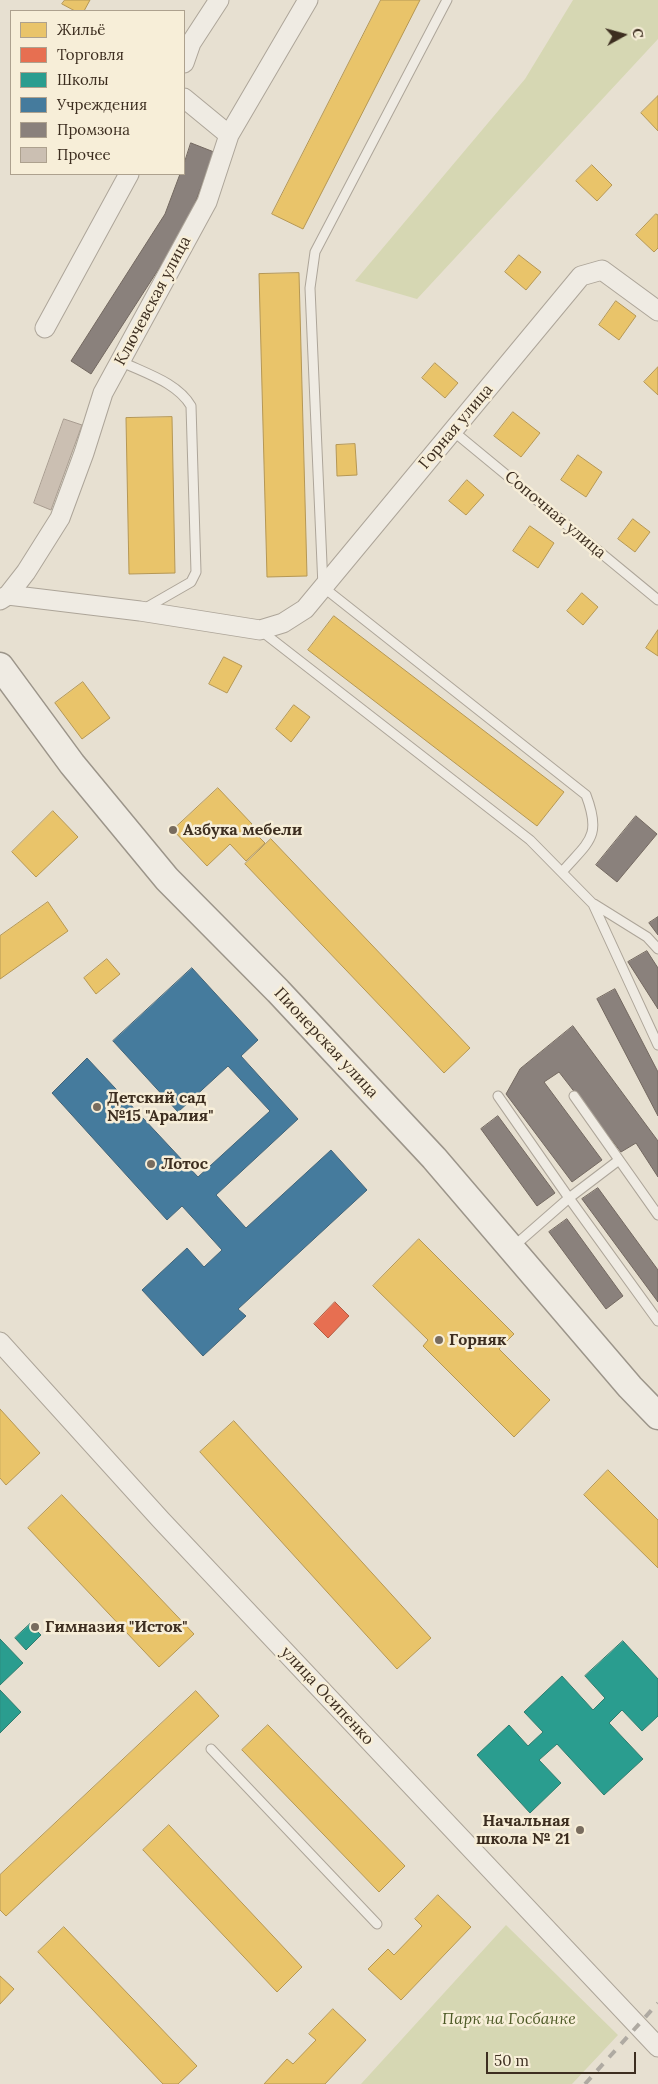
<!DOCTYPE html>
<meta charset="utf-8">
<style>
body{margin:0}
#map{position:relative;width:658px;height:2084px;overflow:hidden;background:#e7e0d1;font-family:Lora,serif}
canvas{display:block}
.legend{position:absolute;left:10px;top:10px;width:175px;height:165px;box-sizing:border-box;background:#f7eed8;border:1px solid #ada18e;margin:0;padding:6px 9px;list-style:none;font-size:15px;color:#3d2e20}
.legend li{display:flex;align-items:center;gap:10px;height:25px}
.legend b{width:25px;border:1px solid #ada18e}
.north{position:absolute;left:598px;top:10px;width:50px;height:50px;-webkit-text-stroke:4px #f7eed8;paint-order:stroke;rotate:83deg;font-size:14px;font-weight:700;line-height:20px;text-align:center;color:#3d2e20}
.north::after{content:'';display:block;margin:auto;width:18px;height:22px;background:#3d2e20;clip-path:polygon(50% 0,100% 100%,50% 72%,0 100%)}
.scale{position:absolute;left:486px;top:2052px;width:150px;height:22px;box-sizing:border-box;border:2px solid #3d2e20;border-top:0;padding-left:6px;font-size:15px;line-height:18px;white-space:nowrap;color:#3d2e20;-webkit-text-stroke:4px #f7eed8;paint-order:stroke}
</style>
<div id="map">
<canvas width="658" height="2084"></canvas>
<ul class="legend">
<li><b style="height:14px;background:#e9c46a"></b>Жильё</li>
<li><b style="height:14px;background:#e76f51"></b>Торговля</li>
<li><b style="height:14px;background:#2a9d8f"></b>Школы</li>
<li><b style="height:14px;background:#457b9d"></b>Учреждения</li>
<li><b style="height:14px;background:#8a817c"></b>Промзона</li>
<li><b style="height:14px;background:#cbbfb2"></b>Прочее</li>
</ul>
<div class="north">С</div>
<div class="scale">50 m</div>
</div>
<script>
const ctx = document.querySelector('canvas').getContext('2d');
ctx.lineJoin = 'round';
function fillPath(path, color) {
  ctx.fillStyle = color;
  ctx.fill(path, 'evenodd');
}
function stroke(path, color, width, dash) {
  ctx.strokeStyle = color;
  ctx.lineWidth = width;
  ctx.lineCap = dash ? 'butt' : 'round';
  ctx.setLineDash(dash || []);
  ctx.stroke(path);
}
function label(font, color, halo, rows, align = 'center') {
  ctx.font = font + ' Lora,serif';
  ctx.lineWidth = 5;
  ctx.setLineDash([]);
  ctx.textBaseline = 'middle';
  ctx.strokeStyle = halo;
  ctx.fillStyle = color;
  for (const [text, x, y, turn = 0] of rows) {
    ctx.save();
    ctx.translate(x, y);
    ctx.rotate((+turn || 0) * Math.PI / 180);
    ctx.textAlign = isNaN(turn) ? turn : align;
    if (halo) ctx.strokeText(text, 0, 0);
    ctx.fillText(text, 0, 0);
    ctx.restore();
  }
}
fillPath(new Path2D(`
 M573,0H658V39L417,299L355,281L525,79Z
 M506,1925L618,2035L572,2084H361Z`), '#d6d7b3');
const homes = new Path2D(`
 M65,0H90L84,11H75L62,4Z
 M381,0H420L303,229L272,214Z
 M658,96V131L641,113Z
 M592,165L612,185L597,201L576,181Z
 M656,214L658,215V248L654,252L636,235Z
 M519,255L541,272L526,290L505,272Z
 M299,273L307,576L267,577L259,274Z
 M616,301L636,316L619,340L599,325Z
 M435,363L458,383L445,398L422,378Z
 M658,367V395L644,382Z
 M513,412L540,433L521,457L494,436Z
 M172,417L175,573L129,574L126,418Z
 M355,444L357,475L337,476L336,445Z
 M578,455L602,472L586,497L561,480Z
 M467,480L484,495L466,515L449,501Z
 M633,519L650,532L635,552L618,539Z
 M530,526L554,543L538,568L513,551Z
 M582,593L598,607L583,625L567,611Z
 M334,616L564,792L537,826L308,650Z
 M658,630V656L646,648Z
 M224,657L242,666L227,693L209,684Z
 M83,682L110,718L82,739L55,703Z
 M294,705L310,717L291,742L276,729Z
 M218,788L252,824L249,827L265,843L246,861L230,844L207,866L173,830Z
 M53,811L78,837L36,877L12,852Z
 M271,839L470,1048L444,1073L245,864Z
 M48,902L68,931L0,979V936Z
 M107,959L120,974L96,994L84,978Z
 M419,1239L514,1334L499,1349L550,1400L514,1437L423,1346L428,1340L373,1286Z
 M0,1409L40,1453L6,1485L0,1478Z
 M234,1421L431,1638L397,1669L200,1452Z
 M608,1470L658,1520V1568L584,1495Z
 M62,1495L194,1634L159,1667L28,1528Z
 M196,1691L219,1716L6,1916L0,1910V1875Z
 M268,1725L405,1866L379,1892L242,1750Z
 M169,1825L302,1967L277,1992L143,1850Z
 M438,1895L471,1927L401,2000L368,1969L388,1949L394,1955L422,1926L415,1919Z
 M64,1927L197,2066L178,2084H163L38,1952Z
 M0,1976L14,1989L0,2004Z
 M333,2009L366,2040L325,2084H264L287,2059L293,2064L316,2040L309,2034Z`);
fillPath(homes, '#e9c46a');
stroke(homes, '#b59754', 1);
const shops = new Path2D(`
 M335,1302L349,1316L328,1338L314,1324Z`);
fillPath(shops, '#e76f51');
stroke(shops, '#b45c42', 1);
const schools = new Path2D(`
 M30,1624L41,1635L26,1650L15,1638Z
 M0,1639L23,1663L0,1685Z
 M623,1641L658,1679V1716L642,1731L622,1710L609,1723L643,1759L604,1795L557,1744L539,1760L561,1783L530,1813L477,1755L509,1725L528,1746L543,1732L524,1712L562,1676L593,1710L605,1698L585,1676Z
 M0,1690L21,1712L0,1733Z`);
fillPath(schools, '#2a9d8f');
stroke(schools, '#307c6e', 1);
const public = new Path2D(`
 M192,968L258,1040L241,1056L298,1119L216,1195L246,1228L331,1150L367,1190L238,1309L246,1316L203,1356L142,1290L187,1248L204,1267L222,1250L182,1206L167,1220L52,1093L87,1058L198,1177L270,1111L228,1066L178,1112L113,1041Z`);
fillPath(public, '#457b9d');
stroke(public, '#436478', 1);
const industry = new Path2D(`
 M191,143L214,152L187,225L91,374L71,361L165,214L180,174H184V164Z
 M636,816L657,834L617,882L596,865Z
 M658,917V935L649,923Z
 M647,951L658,968V1009L628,962Z
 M615,989L658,1072V1116L597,999Z
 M573,1026L658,1141V1177L636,1143L621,1152L559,1072L544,1082L602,1160L572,1182L506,1094L520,1069Z
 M498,1116L555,1193L537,1206L481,1129Z
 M598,1188L658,1270V1302L582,1199Z
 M567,1219L623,1296L606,1309L549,1232Z`);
fillPath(industry, '#8a817c');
stroke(industry, '#736860', 1);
const building = new Path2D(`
 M64,419L82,425L51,510L34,503Z`);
fillPath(building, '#cbbfb2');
stroke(building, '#a89c90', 1);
const lane = new Path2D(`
 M447,0L315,252L310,288L323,587L586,795C602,837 589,841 562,872
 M120,361C144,373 177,382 191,406L196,572L191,582L144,609
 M453,431L658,600
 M260,630L530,840L593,904L658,1045
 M594,904L647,937L658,949
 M498,1096L569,1198L658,1321
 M574,1096L658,1215
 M513,1247L569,1198L619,1160
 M211,1749L377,1924`);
const street = new Path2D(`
 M184,63L191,43L219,0
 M184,98L229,135
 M45,328L129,174
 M8,595L140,611L260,630L283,623L305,609L581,276L602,270L658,311
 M0,600L8,595L26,572L60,518L84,453L103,393L207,202L229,135L308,0
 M0,1342L161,1520L658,2047`);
const secondary = new Path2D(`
 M0,666L72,764L167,879L278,991L434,1158L630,1387L658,1416`);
stroke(lane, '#ada599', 11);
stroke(street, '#ada599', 21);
stroke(secondary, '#9c958a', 29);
stroke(lane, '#efebe3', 9);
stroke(street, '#efebe3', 19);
stroke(secondary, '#efebe3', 26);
stroke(new Path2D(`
 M585,2084L658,2003`), '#afaaa2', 4, [9, 9]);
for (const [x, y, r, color] of [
 [173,830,5,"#786c5e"],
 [97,1107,5,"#786c5e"],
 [151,1164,5,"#786c5e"],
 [439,1340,5,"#786c5e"],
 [35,1627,5,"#786c5e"],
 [580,1830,5,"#786c5e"]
]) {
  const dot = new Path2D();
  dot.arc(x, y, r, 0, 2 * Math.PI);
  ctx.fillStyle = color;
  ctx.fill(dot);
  stroke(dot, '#f7eed8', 2);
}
label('16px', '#3d2e20', '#f7eed8', [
 ["Ключевская улица",153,301,-62],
 ["Горная улица",456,427,-50],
 ["Сопочная улица",555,515,40],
 ["Пионерская улица",326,1043,47],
 ["улица Осипенко",327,1696,47]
]);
label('bold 16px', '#3d2e20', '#f7eed8', [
 ["Азбука мебели",183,830],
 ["Детский сад",107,1098],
 ["№15 \"Аралия\"",107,1116],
 ["Лотос",161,1164],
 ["Горняк",449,1340],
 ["Гимназия \"Исток\"",45,1627],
 ["Начальная",570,1821,"right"],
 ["школа № 21",570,1839,"right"]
], 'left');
label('italic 16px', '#4d5a26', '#f7eed8', [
 ["Парк на Госбанке",509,2019]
]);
</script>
